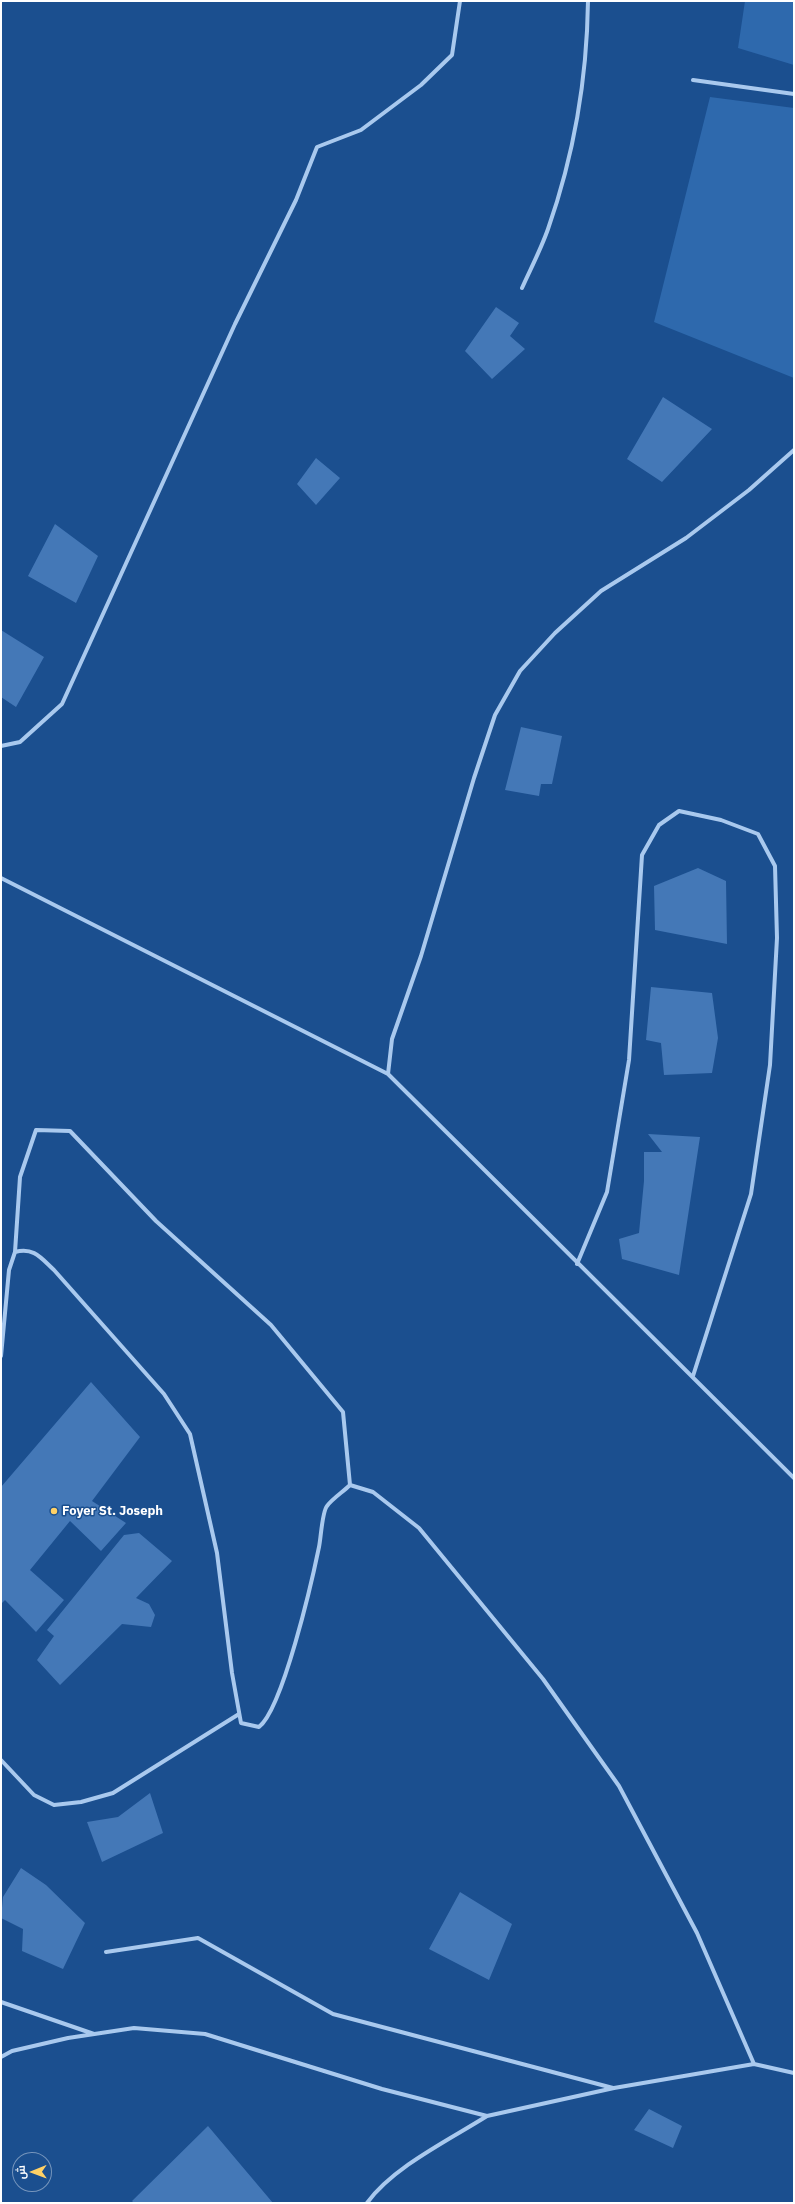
<!DOCTYPE html>
<meta charset="utf-8">
<style>
body{margin:0}
#map{position:relative;width:795px;height:2204px;overflow:hidden;background:#1b4f8f;font-family:"IBM Plex Sans",Cairo,sans-serif}
canvas{display:block}
.frame{position:absolute;inset:0;border:2px solid #fff;pointer-events:none}
.north{position:absolute;left:12px;top:2152px;width:40px;height:40px;box-sizing:border-box;background:#1b4f8f;border:1px solid #7695bc;border-radius:50%;rotate:269deg;font-size:11px;font-weight:700;line-height:16px;text-align:center;color:#fff}
.north::after{content:'';display:block;margin:auto;width:14px;height:18px;background:#ffd166;clip-path:polygon(50% 0,100% 100%,50% 72%,0 100%)}
</style>
<div id="map">
<canvas width="795" height="2204"></canvas>
<div class="frame"></div>
<div class="north">ش</div>
</div>
<script>
const ctx = document.querySelector('canvas').getContext('2d');
ctx.lineJoin = 'round';
function fillPath(path, color) {
  ctx.fillStyle = color;
  ctx.fill(path, 'evenodd');
}
function stroke(path, color, width, dash) {
  ctx.strokeStyle = color;
  ctx.lineWidth = width;
  ctx.lineCap = dash ? 'butt' : 'round';
  ctx.setLineDash(dash || []);
  ctx.stroke(path);
}
function label(font, color, halo, rows, align = 'center') {
  ctx.font = font + ' "IBM Plex Sans",sans-serif';
  ctx.lineWidth = 3;
  ctx.setLineDash([]);
  ctx.textBaseline = 'middle';
  ctx.strokeStyle = halo;
  ctx.fillStyle = color;
  for (const [text, x, y, turn = 0] of rows) {
    ctx.save();
    ctx.translate(x, y);
    ctx.rotate((+turn || 0) * Math.PI / 180);
    ctx.textAlign = isNaN(turn) ? turn : align;
    if (halo) ctx.strokeText(text, 0, 0);
    ctx.fillText(text, 0, 0);
    ctx.restore();
  }
}
fillPath(new Path2D(`
 M745,1H794V65L738,48Z
 M710,97L794,108V378L654,322Z`), '#2e69ad');
fillPath(new Path2D(`
 M496,307L519,323L510,336L525,349L492,379L465,351Z
 M663,397L712,429L662,482L627,459Z
 M316,458L340,478L316,505L297,484Z
 M55,524L98,556L76,603L28,576Z
 M1,630L44,657L16,707L1,697Z
 M521,727L562,736L552,784H541L539,796L505,790Z
 M698,868L726,881L727,944L655,930L654,886Z
 M651,987L712,993L718,1038L712,1073L664,1075L661,1043L646,1040Z
 M648,1134L700,1137L679,1275L622,1259L619,1239L639,1233L644,1181V1152H662Z
 M91,1382L140,1437L92,1501L126,1523L101,1551L70,1521L30,1570L64,1600L36,1632L5,1600L1,1604V1487Z
 M139,1533L172,1561L136,1598L149,1604L155,1615L151,1627L122,1624L60,1685L37,1660L54,1636L47,1630L124,1535Z
 M150,1793L163,1833L102,1862L87,1822L118,1817Z
 M21,1868L46,1885L85,1923L63,1969L22,1951L23,1929L1,1918L3,1897Z
 M460,1892L512,1924L489,1980L429,1949Z
 M649,2109L682,2126L673,2148L634,2130Z
 M208,2126L273,2203H134L132,2201Z`), '#4478b7');
stroke(new Path2D(`
 M693,80L794,94
 M522,288C531,268 541,249 548,229C574,155 587,79 588,1
 M1,746L20,742L62,704L235,324L296,200L317,147L361,130L421,85L452,55L460,1
 M1,878L388,1074L794,1478
 M388,1074L392,1039L421,956L474,778L495,715L520,671L555,633L601,591L686,538L749,490L794,450
 M15,1252L20,1177L36,1130L70,1131L156,1221L271,1325L343,1412L350,1485
 M577,1264L607,1192L629,1060L642,855L659,825L679,811L721,820L758,834L775,866L777,938L770,1065L751,1194L693,1376
 M1,1356L9,1270L15,1252C34,1247 41,1258 54,1270L164,1394L190,1434L217,1553L232,1673L241,1723L259,1727C283,1708 312,1581 319,1547C321,1538 322,1512 327,1506C333,1498 343,1492 350,1485L373,1492L419,1528L543,1679L619,1786L697,1933L754,2064
 M1,1760L34,1795L54,1805L81,1802L113,1793L239,1714
 M106,1952L198,1938L333,2014L613,2088
 M1,2002L94,2034
 M1,2057L12,2051L68,2038L134,2028L205,2034L382,2089L487,2116L614,2088L754,2064L794,2073
 M367,2203C393,2167 449,2140 487,2116`), '#a9c9ee', 4);
for (const [x, y, r, color] of [
 [54,1511,4,"#ffd166"]
]) {
  const dot = new Path2D();
  dot.arc(x, y, r, 0, 2 * Math.PI);
  ctx.fillStyle = color;
  ctx.fill(dot);
  stroke(dot, '#1b4f8f', 1.5);
}
label('bold 13px', '#fff', '#1b4f8f', [
 ["Foyer St. Joseph",62,1511]
], 'left');
</script>
